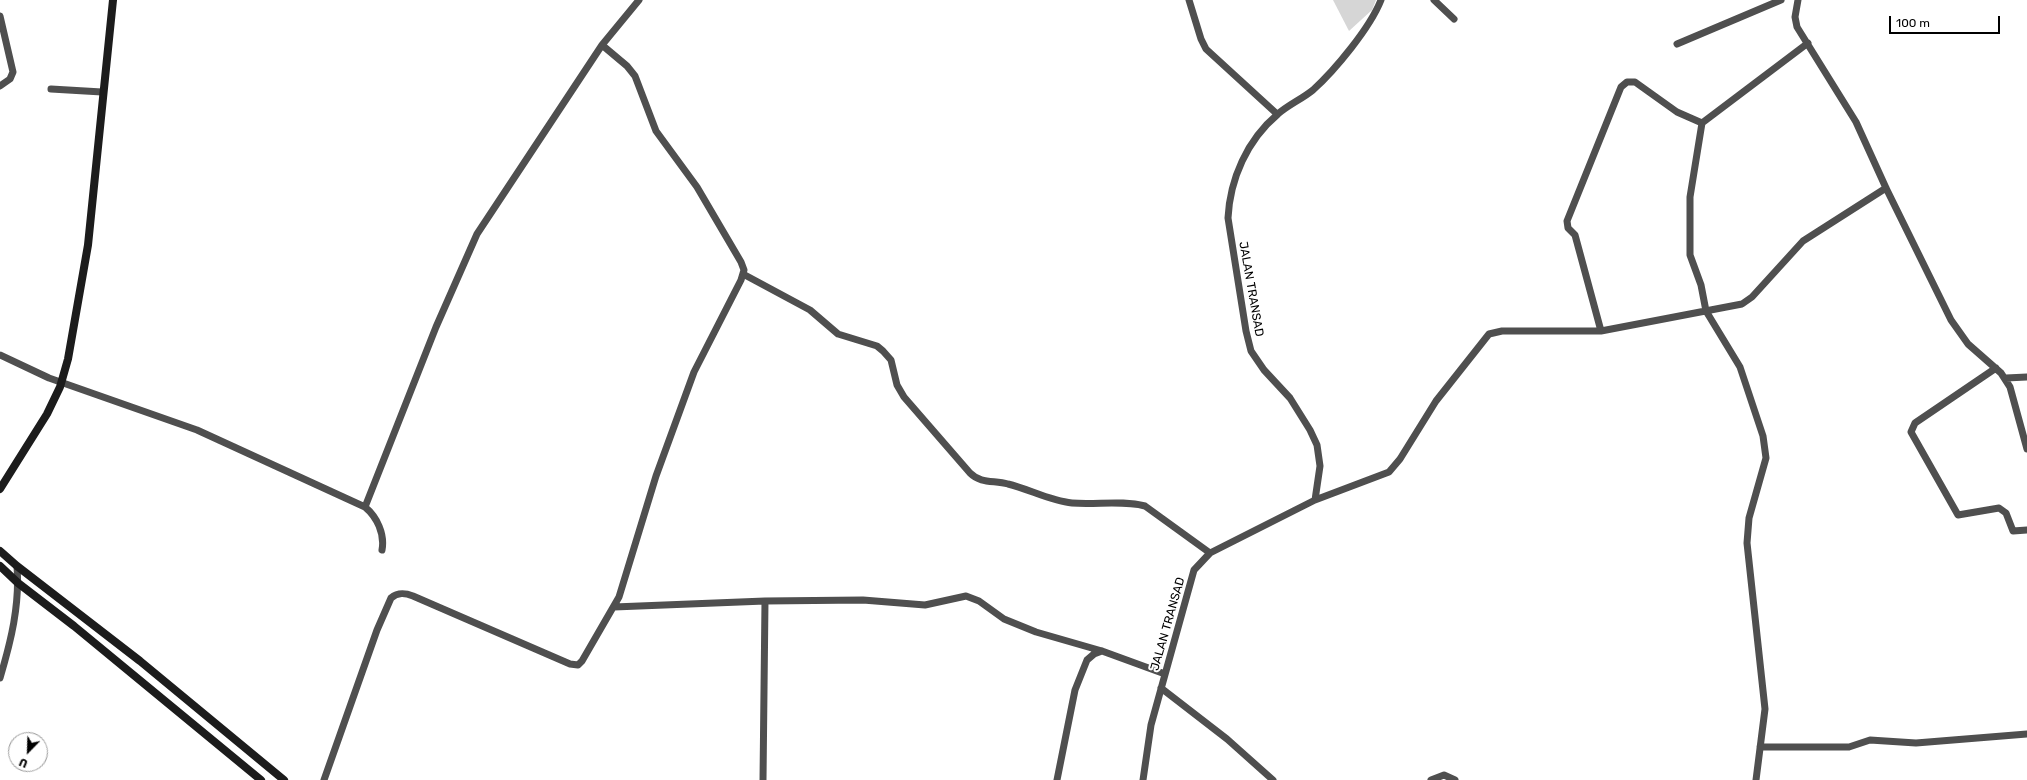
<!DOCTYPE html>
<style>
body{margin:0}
#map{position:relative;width:2027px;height:780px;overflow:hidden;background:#fff;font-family:Rubik,sans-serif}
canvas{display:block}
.north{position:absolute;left:8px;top:732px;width:40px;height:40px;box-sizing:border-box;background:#fff;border:1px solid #999;border-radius:50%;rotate:203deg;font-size:11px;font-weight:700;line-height:16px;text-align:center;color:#000}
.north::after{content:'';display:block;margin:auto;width:14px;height:18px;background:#000;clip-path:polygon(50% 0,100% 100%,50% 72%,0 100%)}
.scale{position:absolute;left:1889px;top:16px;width:111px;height:18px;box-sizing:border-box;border:2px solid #000;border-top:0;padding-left:5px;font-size:12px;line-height:14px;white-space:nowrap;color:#000;-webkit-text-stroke:3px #fff;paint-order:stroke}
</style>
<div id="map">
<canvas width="2027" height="780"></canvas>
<div class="north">U</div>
<div class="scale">100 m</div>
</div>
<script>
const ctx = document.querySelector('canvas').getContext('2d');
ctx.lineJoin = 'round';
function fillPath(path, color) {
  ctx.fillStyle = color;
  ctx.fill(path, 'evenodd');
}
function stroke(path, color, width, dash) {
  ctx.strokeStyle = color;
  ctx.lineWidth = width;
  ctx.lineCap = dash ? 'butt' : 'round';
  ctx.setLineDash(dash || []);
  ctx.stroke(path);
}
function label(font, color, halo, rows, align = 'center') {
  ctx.font = font + ' Rubik,sans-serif';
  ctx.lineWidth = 4;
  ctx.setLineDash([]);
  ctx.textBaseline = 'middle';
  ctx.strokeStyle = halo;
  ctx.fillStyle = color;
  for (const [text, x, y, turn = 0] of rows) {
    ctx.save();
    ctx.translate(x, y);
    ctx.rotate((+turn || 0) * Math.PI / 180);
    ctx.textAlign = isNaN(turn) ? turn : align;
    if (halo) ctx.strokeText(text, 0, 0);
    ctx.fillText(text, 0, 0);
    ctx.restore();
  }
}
fillPath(new Path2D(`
 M1333,0H1376L1372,10L1349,31Z`), '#d6d6d6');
stroke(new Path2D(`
 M1189,0L1201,39L1206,49L1277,114
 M1434,0L1454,19
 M1798,0L1795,17L1797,27L1856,122L1886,188L1951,320L1968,344L2001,373L2010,387L2027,449
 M0,16L13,72L10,79L0,86
 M1677,44L1781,0
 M51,89L102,92
 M743,274L810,310L838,334L877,346L883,351L891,360L897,385L904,397L970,473C981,484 994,480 1008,484C1029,489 1050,501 1072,503C1096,505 1122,500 1145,506L1210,553
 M1601,331L1575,235L1568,228L1567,221L1621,87L1627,82H1635L1677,112L1702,123
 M0,355L49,378L197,430L365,507C377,517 385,534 382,550
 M1996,368L1915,423L1911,432L1958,515L1999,508L2006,513L2013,531L2027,530
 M2006,378L2027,377
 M1315,500L1389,472L1400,459L1436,401L1489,334L1502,331H1601L1742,304L1752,297L1803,241L1886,188
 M365,507L436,327L477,234L602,45L639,0
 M614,607L765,601L863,600L925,605L966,596L979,601L1004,619L1036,632L1102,651L1165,674
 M0,678C11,641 20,605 17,566
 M1161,688L1227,739L1273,780
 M1760,747H1849L1870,740L1916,743L2027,734
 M324,780L377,630L391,598C398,592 405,593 413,596L570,664L578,665L582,661L619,597L656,476L694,372L741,280L744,270L741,262L697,187L656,131L635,76L627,66L602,45
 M763,780L765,601
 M1057,780L1075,690L1087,660L1094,654L1102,651
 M1143,780L1151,725L1194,570L1210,553L1315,500L1320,466L1317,445L1310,430L1290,398L1264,370L1251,351L1246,331L1228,218C1230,179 1247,140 1278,114C1288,105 1302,99 1313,90C1335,70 1370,28 1381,0
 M1431,780L1444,775L1455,780
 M1756,780L1765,709L1747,543L1749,518L1766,458L1763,436L1740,367L1706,311L1701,285L1690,255V197L1702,123L1808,43`), '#4f4f4f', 7);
stroke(new Path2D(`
 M0,489L47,414L60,387L68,359L88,245L113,0
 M0,551L17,566L140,661L284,780
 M0,566L18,583L74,626L261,780`), '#1c1c1c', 8);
label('12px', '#000', '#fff', [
 ["JALAN TRANSAD",1251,289,80],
 ["JALAN TRANSAD",1168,624,-74]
]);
</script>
